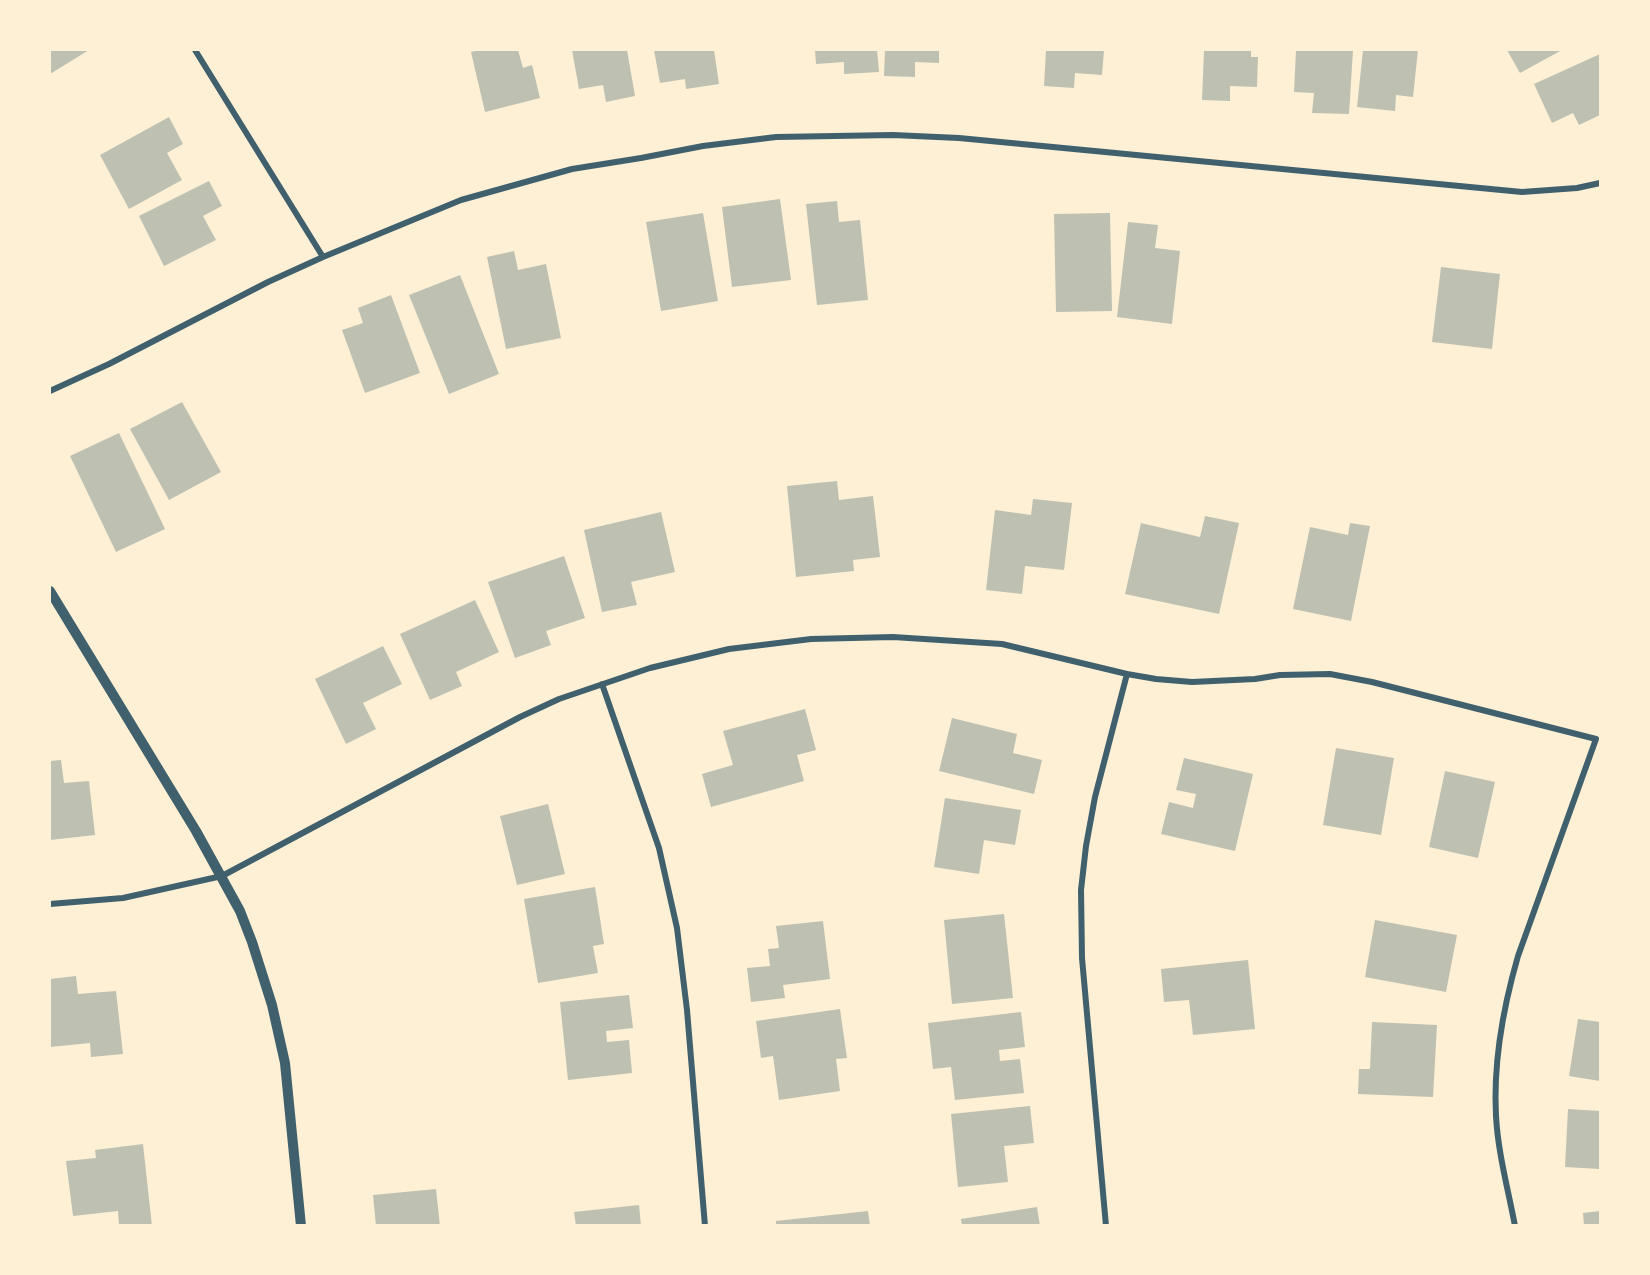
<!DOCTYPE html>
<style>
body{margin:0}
#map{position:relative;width:1650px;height:1275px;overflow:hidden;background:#fdf0d5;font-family:Rubik,sans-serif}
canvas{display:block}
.frame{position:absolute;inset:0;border:51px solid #fdf0d5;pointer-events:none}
</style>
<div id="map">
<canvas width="1650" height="1275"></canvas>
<div class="frame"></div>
</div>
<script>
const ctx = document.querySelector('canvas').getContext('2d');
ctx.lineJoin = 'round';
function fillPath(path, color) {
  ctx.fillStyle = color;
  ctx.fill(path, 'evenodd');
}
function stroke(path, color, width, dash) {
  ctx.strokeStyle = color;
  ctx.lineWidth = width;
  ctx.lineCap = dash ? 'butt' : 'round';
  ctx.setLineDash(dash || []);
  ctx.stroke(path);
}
fillPath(new Path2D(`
 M50,50H89L50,74Z
 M480,50H518L523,68L532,65L540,98L485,112L471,52Z
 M572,50H627L635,96L606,102L603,85L579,89Z
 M654,50H714L719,84L686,89L685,79L660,83Z
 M815,50H877L879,72L844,74V62L816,64Z
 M885,50H939V63L915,62V77L884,76Z
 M1046,50H1104L1102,75L1075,73L1074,88L1044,86Z
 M1204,50H1251V57H1258L1257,87L1230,86V101L1202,100Z
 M1296,50H1353L1349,114L1312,113L1314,93L1294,92Z
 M1363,50H1418L1413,97L1396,95L1395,111L1357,107Z
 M1507,50H1562L1520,73Z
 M1600,54V115L1579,125L1573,113L1552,123L1534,84Z
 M169,117L183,144L167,153L182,180L129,209L100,155Z
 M209,181L222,206L203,216L216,240L164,266L139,216Z
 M780,199L791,280L732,287L722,207Z
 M837,201L839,222L860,220L868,300L817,305L806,204Z
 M703,213L718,301L661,311L646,222Z
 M1110,213L1112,311L1056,312L1054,214Z
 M1128,222L1158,225L1155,248L1180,251L1172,324L1117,317Z
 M514,251L518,270L546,264L561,338L506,349L487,257Z
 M1441,267L1500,274L1492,349L1432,342Z
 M460,275L499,374L449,394L409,295Z
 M391,295L420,373L365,393L342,330L363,323L358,308Z
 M182,402L221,472L169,500L130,429Z
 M119,433L165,529L116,552L70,456Z
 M837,481L839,500L873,496L880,557L853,560L854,571L796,577L787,486Z
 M1033,499L1072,503L1064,570L1025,566L1022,594L986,590L995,510L1031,515Z
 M661,512L675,572L631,582L637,605L602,612L584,530Z
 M1205,516L1239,523L1219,614L1125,594L1141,523L1200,537Z
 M1350,523L1370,526L1351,621L1293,609L1310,527L1348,535Z
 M564,556L585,618L546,631L551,645L515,658L488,582Z
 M475,600L499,652L456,672L462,686L430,700L400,634Z
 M383,646L402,684L363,703L376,729L346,744L315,679Z
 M805,709L816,750L797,755L804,781L711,807L702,774L733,765L723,731Z
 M952,718L1017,734L1013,753L1042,760L1034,794L939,771Z
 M1336,748L1394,758L1381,835L1323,825Z
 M1184,758L1253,774L1235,851L1161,834L1169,802L1193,808L1196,794L1176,790Z
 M61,760L64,783L89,781L95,835L50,840V761Z
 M1445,771L1495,782L1478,858L1429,847Z
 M945,798L1021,810L1015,845L984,840L979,874L934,867Z
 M548,804L565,874L517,885L500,816Z
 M595,887L604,944L593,946L598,973L538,983L524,899Z
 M1004,914L1013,998L952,1004L944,920Z
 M1375,920L1457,935L1446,992L1365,977Z
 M823,921L830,979L783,985L785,998L751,1002L747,968L770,966L768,949L779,948L776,926Z
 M1248,960L1255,1029L1193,1035L1189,1000L1164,1002L1161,969Z
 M76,976L78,994L116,991L123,1054L91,1057L90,1043L50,1047V979Z
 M629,995L633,1028L606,1031L607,1042L629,1040L632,1073L568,1080L560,1002Z
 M840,1009L847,1058L836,1059L840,1091L779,1100L773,1056L761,1058L756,1021Z
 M1021,1012L1025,1047L999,1050L1000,1061L1020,1059L1024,1093L955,1100L951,1067L933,1069L928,1023Z
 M1578,1019L1600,1022V1081L1569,1076Z
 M1372,1022L1437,1025L1433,1097L1358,1094L1359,1069H1370Z
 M1030,1106L1034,1143L1004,1146L1008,1182L958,1187L951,1114Z
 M1568,1109L1600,1111V1169L1565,1167Z
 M143,1144L152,1226H119L118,1211L73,1216L66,1161L96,1158L95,1150Z
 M436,1189L440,1226H376L373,1195Z
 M639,1205L641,1226H576L574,1212Z
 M1037,1207L1040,1226H962L961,1219Z
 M868,1211L870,1226H776V1221Z
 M1600,1211V1226H1584L1583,1213Z`), '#bec0b2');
stroke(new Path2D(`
 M195,50L323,257
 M50,391L109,364L268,282L323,257L461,200L572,169L641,158L703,146L776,137L893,135L959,138L1522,192L1577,188L1600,183
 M602,684L659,848L677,928L687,1010L705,1226
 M50,904L123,898L222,876L520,717L559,699L650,668L729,649L811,639L893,637L1002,644L1127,674L1156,679L1192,682L1255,679L1280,675L1330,674L1372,682L1596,739L1518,956C1503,1008 1493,1061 1496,1116C1498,1153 1508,1189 1515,1226
 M1106,1226L1082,958L1081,890L1086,846L1095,797L1127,674`), '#3f606c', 6);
stroke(new Path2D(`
 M50,591L196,831L240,911L252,942L272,1005L285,1063L301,1226`), '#3f606c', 10);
</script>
